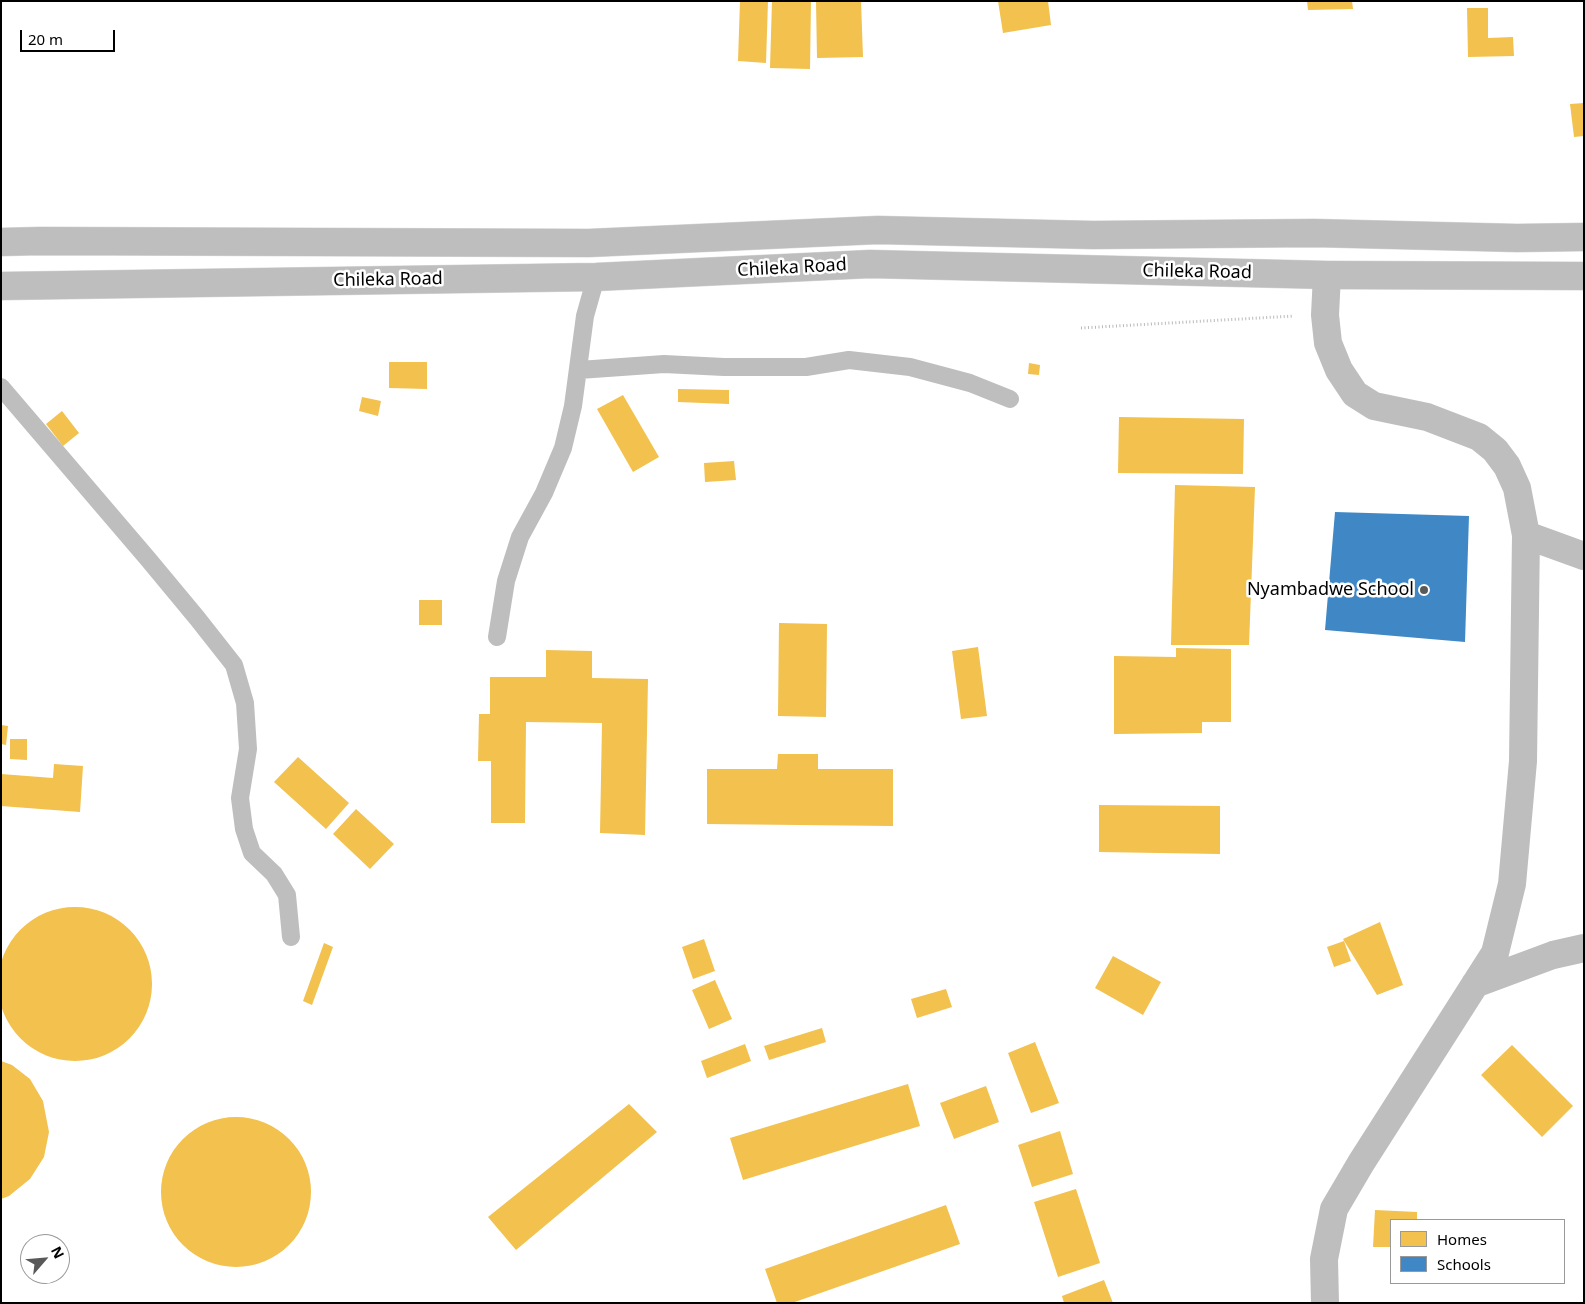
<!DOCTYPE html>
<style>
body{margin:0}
#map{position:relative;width:1585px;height:1304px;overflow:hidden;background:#fff;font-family:"Noto Sans",sans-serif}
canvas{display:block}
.frame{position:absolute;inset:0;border:2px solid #000;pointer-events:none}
.legend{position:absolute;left:1390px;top:1219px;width:175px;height:65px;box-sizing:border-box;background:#fff;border:1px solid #999;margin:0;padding:6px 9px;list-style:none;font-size:15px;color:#000}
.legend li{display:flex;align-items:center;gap:10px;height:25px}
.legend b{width:25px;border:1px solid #999}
.north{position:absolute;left:20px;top:1234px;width:50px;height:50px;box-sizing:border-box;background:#fff;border:1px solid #999;border-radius:50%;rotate:63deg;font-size:14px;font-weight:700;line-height:20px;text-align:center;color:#000}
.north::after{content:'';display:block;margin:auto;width:18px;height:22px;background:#595959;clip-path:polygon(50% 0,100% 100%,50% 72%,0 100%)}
.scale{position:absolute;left:20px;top:30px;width:95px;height:22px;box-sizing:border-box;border:2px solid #000;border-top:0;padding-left:6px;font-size:15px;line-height:18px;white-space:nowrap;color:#000;-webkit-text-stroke:4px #fff;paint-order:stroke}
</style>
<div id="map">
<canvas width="1585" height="1304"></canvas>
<div class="frame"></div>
<ul class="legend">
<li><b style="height:14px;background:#f2c14e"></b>Homes</li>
<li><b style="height:14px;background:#3f88c5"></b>Schools</li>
</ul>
<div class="north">N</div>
<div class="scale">20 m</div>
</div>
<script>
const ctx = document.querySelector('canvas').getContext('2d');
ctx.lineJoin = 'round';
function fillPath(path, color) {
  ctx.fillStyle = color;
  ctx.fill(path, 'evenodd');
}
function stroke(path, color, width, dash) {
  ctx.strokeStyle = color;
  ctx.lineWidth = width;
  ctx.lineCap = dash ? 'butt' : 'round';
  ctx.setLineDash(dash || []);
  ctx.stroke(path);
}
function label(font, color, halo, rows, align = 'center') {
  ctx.font = font + ' "Noto Sans",sans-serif';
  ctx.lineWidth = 5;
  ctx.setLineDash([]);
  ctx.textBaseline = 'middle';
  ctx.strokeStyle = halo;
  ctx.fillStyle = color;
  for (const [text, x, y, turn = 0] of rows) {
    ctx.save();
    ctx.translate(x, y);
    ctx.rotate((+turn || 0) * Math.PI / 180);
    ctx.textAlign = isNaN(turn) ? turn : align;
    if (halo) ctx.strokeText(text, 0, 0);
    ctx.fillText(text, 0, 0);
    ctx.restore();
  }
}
fillPath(new Path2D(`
 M740,1H768L766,63L738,61Z
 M772,1H811L810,69L770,68Z
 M816,1H861L863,57L817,58Z
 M998,1H1048L1051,25L1003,33Z
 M1307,1H1352L1353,9L1308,10Z
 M1467,8H1488V38L1513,37L1514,56L1468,57Z
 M1584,103V136L1574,137L1570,104Z
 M389,362H427V389L389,388Z
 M1029,363L1040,365L1039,375L1028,374Z
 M678,389L729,390V404L678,402Z
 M623,395L659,457L633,472L597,409Z
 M362,397L381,401L378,416L359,411Z
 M62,411L79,433L63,446L46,424Z
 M1119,417L1244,419L1243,474L1118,473Z
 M734,461L736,480L705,482L704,463Z
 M1175,485L1255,487L1249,645H1171Z
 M419,600H442V625H419Z
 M779,623L827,624L826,717L778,716Z
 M978,647L987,716L961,719L952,651Z
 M1176,648L1231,649V722H1202V733L1114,734V656L1176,657Z
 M546,650L592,651V678L648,679L645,835L600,833L602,723L526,722L525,823H491V761H478L479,714H490V677H546Z
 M1,725L8,726L6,745L1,744Z
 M10,739H27V760L10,759Z
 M778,754H818V769H893V826L707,824V769H777Z
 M298,757L349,803L326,829L274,782Z
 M54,764L83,766L80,812L1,806V774L53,778Z
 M1099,805L1220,806V854L1099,852Z
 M356,809L394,844L370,869L333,834Z
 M-2 984a77 77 0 1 1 154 0a77 77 0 1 1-154 0Z
 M1380,922L1403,985L1377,995L1343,939Z
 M704,939L715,971L693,979L682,947Z
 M1344,941L1351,961L1334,967L1327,947Z
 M324,943L333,947L312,1005L303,1001Z
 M1113,956L1161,982L1143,1015L1095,988Z
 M715,980L732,1019L709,1029L692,990Z
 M946,989L952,1007L917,1018L911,999Z
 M822,1028L826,1042L769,1060L764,1046Z
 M1035,1042L1059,1103L1031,1113L1008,1053Z
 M745,1044L751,1061L707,1078L701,1061Z
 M1512,1045L1573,1106L1542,1137L1481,1075Z
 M1,1061L12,1065L30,1079L43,1101L49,1132L44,1157L30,1179L9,1196L1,1199Z
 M908,1084L920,1126L743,1180L730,1138Z
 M986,1086L999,1122L954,1139L940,1103Z
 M629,1104L657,1132L516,1250L488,1217Z
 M161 1192a75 75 0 1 1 150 0a75 75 0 1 1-150 0Z
 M1060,1131L1073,1174L1032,1187L1018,1145Z
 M1076,1189L1100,1263L1058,1277L1034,1202Z
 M946,1205L960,1244L792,1303H777L765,1269Z
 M1375,1210L1417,1212V1220H1391V1247H1373Z
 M1104,1280L1113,1303H1064L1062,1296Z`), '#f2c14e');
fillPath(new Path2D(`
 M1335,512L1469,516L1465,642L1325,630Z`), '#3f88c5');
const highway = new Path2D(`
 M1,242L40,241L589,243L878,230L1093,235L1314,233L1517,238L1584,237
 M1,286L596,277L870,264L1327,275L1584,276`);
stroke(highway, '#dbdbdb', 29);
stroke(new Path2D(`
 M1081,328L1294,316`), '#b9b9b9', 3, [1, 2.5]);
stroke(new Path2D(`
 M579,370L664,364L724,367H806L849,360L910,367L970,383L1010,399
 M1,387L148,559L197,618L234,665L245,703L248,749L240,798L244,829L252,853L274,874L287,895L291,937
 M497,637L506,581L520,537L544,493L563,448L573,406L585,316L596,277`), '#bebebe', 18);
stroke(new Path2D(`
 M1526,535L1584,556
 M1475,984L1553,955L1584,948
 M1325,1303L1324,1259L1334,1209L1361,1163L1495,953L1512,884L1523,761L1526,535L1517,488L1507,466L1495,450L1479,437L1427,417L1374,406L1355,394L1339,370L1328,343L1325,315L1327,275`), '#bebebe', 28);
stroke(highway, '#bebebe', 28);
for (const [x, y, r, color] of [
 [1424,590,5,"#595959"]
]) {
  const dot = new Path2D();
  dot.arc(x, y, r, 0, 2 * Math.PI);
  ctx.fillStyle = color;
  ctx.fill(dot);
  stroke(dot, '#fff', 2);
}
label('18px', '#000', '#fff', [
 ["Chileka Road",792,268,-3],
 ["Chileka Road",1197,272,1],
 ["Chileka Road",388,280,-1]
]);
label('18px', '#000', '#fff', [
 ["Nyambadwe School",1414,590]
], 'right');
</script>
